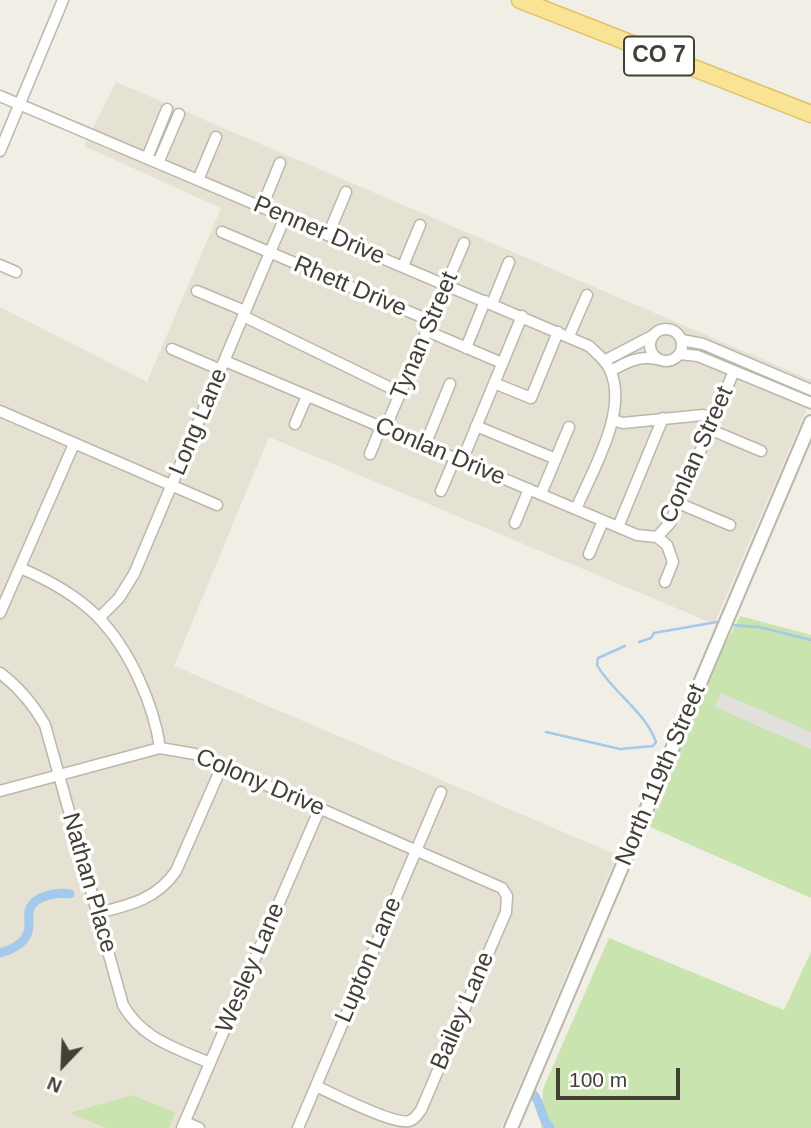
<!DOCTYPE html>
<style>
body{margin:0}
#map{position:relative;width:811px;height:1128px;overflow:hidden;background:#f1eee5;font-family:Arial,sans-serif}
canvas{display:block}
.north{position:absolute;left:28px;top:1030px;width:70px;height:70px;-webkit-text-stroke:5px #fff;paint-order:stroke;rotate:203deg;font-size:19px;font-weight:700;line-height:28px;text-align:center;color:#433f35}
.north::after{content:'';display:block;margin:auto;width:24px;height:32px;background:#433f35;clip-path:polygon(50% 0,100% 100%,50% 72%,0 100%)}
.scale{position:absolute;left:556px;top:1068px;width:124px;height:32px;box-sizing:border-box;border:4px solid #433f35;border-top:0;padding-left:9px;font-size:21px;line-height:24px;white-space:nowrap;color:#433f35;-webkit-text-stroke:5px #fff;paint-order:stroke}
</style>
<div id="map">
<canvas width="811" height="1128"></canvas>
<div class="north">N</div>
<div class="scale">100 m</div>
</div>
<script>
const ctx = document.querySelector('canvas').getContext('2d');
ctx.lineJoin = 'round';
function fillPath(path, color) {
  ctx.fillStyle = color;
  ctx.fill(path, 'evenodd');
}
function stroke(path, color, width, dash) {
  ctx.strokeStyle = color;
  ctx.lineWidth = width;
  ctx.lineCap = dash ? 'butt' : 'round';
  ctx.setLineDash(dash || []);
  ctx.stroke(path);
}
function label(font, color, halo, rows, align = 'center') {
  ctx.font = font + ' Arial,sans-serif';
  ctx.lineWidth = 7;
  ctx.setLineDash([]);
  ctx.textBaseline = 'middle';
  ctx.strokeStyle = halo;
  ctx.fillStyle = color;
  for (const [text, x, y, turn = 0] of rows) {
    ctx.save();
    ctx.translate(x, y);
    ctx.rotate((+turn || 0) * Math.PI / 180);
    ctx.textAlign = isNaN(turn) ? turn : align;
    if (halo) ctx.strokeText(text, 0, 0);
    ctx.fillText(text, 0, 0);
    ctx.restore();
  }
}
fillPath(new Path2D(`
 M116,82L811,380V399L714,624L269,437L174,666L617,855L501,1128H0V307L147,382L221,208L84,146Z`), '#e5e1d3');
fillPath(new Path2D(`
 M740,616L811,635V898L648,826L712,670Z
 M609,938L784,1010L811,952V1128H541L543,1089Z
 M132,1095L175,1113L169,1128H106L70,1113Z`), '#c9e4af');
fillPath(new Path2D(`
 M721,693L811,732V749L715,707Z`), '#e2e0dd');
stroke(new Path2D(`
 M732,625L759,627L811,640
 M639,642L651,638L654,633L717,622
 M546,732L620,749L653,746L656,742C645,711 613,693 597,665L598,658L625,646`), '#a3c9ec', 2.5);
stroke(new Path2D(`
 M0,953C14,949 29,941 29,925C29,920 28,912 30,908C36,895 59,892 70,894
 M533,1094C542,1103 540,1118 550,1128`), '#a3c9ec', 9);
const minor = new Path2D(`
 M0,96L589,346C596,353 606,360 610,370C629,411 592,471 576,509
 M0,151L63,0
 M147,158L167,109
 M158,163L179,114
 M198,180L216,137
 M262,207L280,163
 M222,232L431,321
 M328,235L346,192
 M0,265L16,272
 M403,266L420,225
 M197,291L245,311
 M492,304L509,262
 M243,316L401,393
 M650 345a16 16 0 1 1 32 0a16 16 0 1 1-32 0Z
 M427,331L502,363
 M569,336L587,295
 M682,340L703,344L811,390
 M466,348L485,301
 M172,349L221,370
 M680,354L698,356L811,403
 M225,361L637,535L657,537
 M604,361L652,336
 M611,371C625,363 639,355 656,359
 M494,383L531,398L558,332
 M0,411L217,505
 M613,420L623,423L703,415L713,419
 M295,424L307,396
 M476,426L556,459
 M385,429L464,243
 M709,429L761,451
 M425,445L450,384
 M370,454L381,427
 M462,461L522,316
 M441,491L455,458
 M541,494L569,427
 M678,503L730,525
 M515,523L529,489
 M618,527L663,418
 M657,537L670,523L734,371
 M657,537L667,545L673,562L665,582
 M589,554L603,521
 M20,568C49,580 75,594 98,617C129,649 154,704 160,748
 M0,613L74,444
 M99,618L119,598L134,574L285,217
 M0,673C20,688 33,704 45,725L123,1005C142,1039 176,1048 210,1063
 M0,791L160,748L195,754L502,888L507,896L506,912L421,1110C417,1115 414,1120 409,1121C394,1125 333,1094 316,1086
 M98,913C130,905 157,899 176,871L222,766
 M185,1122L199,1128
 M182,1128L320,808
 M298,1128L441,792`);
const tertiary = new Path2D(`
 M511,1128L811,422`);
const primary = new Path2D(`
 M520,0L811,114`);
stroke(minor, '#bcb7a8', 13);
stroke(tertiary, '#bcb7a8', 16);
stroke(primary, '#dec267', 19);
stroke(minor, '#fff', 10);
stroke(tertiary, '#fff', 12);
stroke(primary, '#f9e496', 16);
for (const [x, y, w] of [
 [659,56,70]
]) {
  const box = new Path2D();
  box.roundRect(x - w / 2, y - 19.5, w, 39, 5);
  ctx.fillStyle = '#fff';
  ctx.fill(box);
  stroke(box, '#433f35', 2);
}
label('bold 23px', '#433f35', null, [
 ["CO 7",659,56]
]);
label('24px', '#433f35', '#fff', [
 ["Penner Drive",319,231,23],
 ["Rhett Drive",350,287,23],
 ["Tynan Street",425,336,-67],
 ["Long Lane",199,422,-67],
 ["Conlan Drive",440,452,23],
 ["Conlan Street",697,455,-66],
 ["North 119th Street",661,775,-67],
 ["Colony Drive",260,783,23],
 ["Nathan Place",89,883,74],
 ["Lupton Lane",369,960,-67],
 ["Wesley Lane",251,968,-67],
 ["Bailey Lane",463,1011,-67]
]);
</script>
